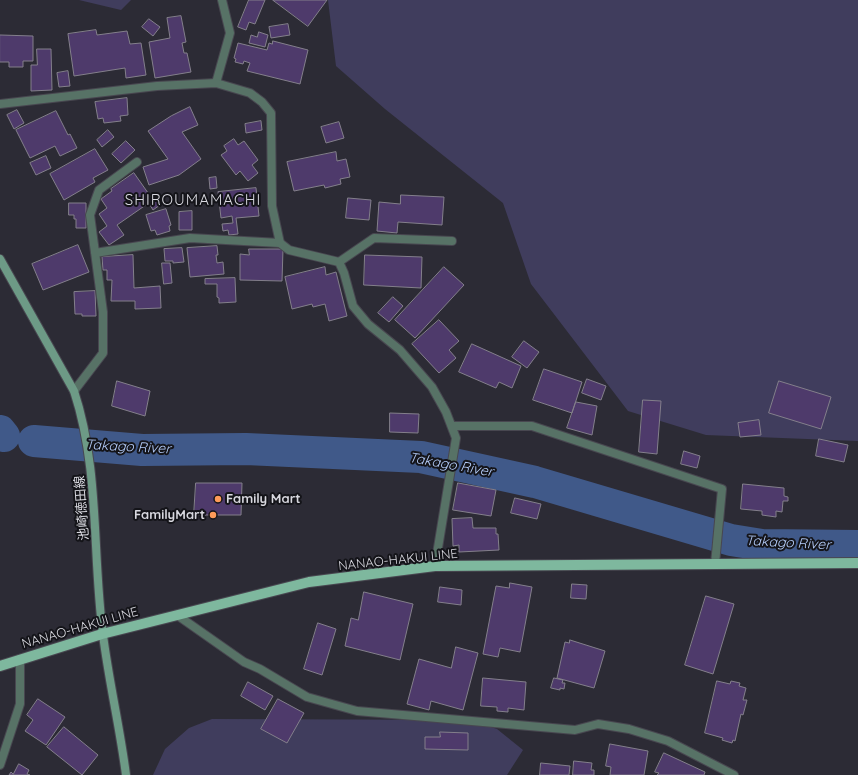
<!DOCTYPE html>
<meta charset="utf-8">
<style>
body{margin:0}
canvas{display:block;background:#2c2b35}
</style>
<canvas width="858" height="775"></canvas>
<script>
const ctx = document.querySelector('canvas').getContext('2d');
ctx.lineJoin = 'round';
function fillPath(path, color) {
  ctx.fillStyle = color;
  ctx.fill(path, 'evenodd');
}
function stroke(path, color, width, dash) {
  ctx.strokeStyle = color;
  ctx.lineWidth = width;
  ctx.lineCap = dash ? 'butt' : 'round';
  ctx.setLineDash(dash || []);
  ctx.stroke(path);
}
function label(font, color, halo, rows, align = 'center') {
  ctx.font = font + ' Quicksand,"Noto Sans JP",sans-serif';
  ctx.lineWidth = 4;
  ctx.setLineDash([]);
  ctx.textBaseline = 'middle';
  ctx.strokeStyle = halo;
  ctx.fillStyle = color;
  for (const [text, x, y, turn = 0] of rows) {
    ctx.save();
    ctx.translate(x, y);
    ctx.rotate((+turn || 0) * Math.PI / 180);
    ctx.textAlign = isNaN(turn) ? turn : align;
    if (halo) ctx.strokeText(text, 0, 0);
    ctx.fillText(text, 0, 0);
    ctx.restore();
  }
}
fillPath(new Path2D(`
 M79,0H131L121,10Z
 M328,0H858V441L706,435L628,411L531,284L503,203L385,109L336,66Z
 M212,719L470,720L497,729L523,750L507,775H153L165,749L189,728Z`), '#403d5d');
stroke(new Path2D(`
 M0,438L4,436L34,441`), '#405989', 5.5);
stroke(new Path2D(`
 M0,431L4,436
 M34,441L142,450L246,449L421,457L535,482L731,540L762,545L858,546`), '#405989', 32);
const building = new Path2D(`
 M249,0H265L255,24L249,22L246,30L238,27Z
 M273,0H327L308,26Z
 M181,16L186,42L182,43L184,53H187L191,72L155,78L149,42L170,38L167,18Z
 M149,19L160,27L153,36L142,27Z
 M288,24L290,35L271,38L269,27Z
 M96,30L97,35L127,31L130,44L141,43L146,75L126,78L125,68L74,76L68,34Z
 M259,32L268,35L265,47L249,43L251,35L257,37Z
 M0,35L33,36V61H23V67H9V62H0Z
 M273,41L308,50L300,84L247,71L250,63L244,61L243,64L235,62L236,59L234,58L238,43L267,50L269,43L272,44Z
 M37,49H51L52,90L31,91V65H37Z
 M68,71L70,86L59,87L57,73Z
 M127,98L128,115L120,116L121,121L104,123L103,118L98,119L95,102Z
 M190,107L198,125L182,132L201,159L179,175L149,185L143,167L168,159L148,131L171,116Z
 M17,110L24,123L14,129L7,115Z
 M56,111L68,135L70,134L77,148L60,156L55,146L30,158L16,130Z
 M261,121L262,130L246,133L245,124Z
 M339,122L344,138L326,143L321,127Z
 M108,130L114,137L102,147L97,140Z
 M234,139L238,145L244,141L258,160L252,165L258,173L248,181L240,171L236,175L221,155L227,151L224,146Z
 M126,141L135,150L121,163L112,154Z
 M95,149L108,170L93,178L95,182L64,200L50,174Z
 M336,152L337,161L346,159L350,177L340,179L341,184L325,188L324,185L294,191L287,162Z
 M46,156L51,168L36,175L30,163Z
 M134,173L153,200L117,225L124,235L109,245L99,232L107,226L99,214L107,208L101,199L112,191L111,189Z
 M216,177L217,188L210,189L209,178Z
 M256,188L259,216L236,218L238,234L229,235L228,230L223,231L222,224L233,223L232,216L221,218L218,192Z
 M401,195L444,197L442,225L398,222L397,233L377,231L379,202L400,204Z
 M348,198L371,200L369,220L346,218Z
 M156,200L160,205L153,210L150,205Z
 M69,203H86V228H76V219H74V215H69Z
 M166,209L171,225L169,226L170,231L157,235L155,230L151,231L146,215Z
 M192,211V230H179V212Z
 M78,245L89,272L43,290L32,264Z
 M217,246L218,255H216L217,263L223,262L224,274L190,277L187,248Z
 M182,248L184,262L173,263V261H165L164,249Z
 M249,249H283L282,281L240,280V254L249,255Z
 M133,255L134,288L160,286L161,308L135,309V301H111L112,280H107V270H103L102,257Z
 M365,255L422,257L421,288L364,285Z
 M162,263H170L172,283L164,284Z
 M325,267L326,275L336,272L347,316L329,321L325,304L313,307L312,304L292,309L285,277Z
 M444,267L464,285L415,338L395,320Z
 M235,278L236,302L219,303V298L217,297V284H205V279Z
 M95,291L96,316H82V314H75L74,292Z
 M393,297L403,306L389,322L378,313Z
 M439,320L459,341L449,350L456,358L439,373L412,344Z
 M524,341L539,352L527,368L512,357Z
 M472,344L521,366L512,388L499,382L496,388L459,372Z
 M544,369L582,382L572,413L533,400Z
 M587,379L606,386L601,400L582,393Z
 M117,381L150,391L145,416L112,406Z
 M779,381L831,397L821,429L769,413Z
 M643,400L661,401L657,454L639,452Z
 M576,402L597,406L592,435L567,428Z
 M390,413L419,414L418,433L390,432Z
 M759,420L761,435L740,437L738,423Z
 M819,439L848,445L844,462L816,456Z
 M684,451L700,456L697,468L681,464Z
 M196,483H242L241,515H194Z
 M458,483L496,490L491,516L453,510Z
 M743,484L784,488V496L788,497V501H783L782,512L776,511V517L762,515V511L741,509Z
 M515,498L541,504L537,519L511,513Z
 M472,518L473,528H496V534H498L499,550L459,552V545L453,546L452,519Z
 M510,583L532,587L520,652L500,648L498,657L483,654L496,586L509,588Z
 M572,584L587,585L586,599L571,598Z
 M440,587L462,590L461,605L438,602Z
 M364,592L413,604L400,660L345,646L351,618L358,620Z
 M706,596L734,604L713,674L685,665Z
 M318,623L336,629L322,675L304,669Z
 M570,640L605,651L594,688L557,678L565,642L569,643Z
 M456,647L478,653L463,710L431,701L429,710L407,704L419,659L451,668Z
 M483,678L526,682L524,710L508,708V712L497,711V707L481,706Z
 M554,678L563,680L562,683H565L564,689L560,688V690L551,688Z
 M717,681L730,684L731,681L740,683L739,686L746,688L743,700H747L743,715L741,714L735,741L733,740L732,743L722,740L723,738L705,733Z
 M248,682L273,696L265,710L241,696Z
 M38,699L65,717L46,745L25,731L33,720L27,715Z
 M278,699L304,713L287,743L261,729Z
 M64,727L98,755L82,775L47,747Z
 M440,732L468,733V750L425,749V737H440Z
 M610,744L648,751L644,775H610L611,767L606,766Z
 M664,753L705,772L704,775H657L659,773L655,772Z
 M574,761L592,763L591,770H594V775H573Z
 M541,763L570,766L569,775H540Z
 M19,764L29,770L27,774L30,775H9L11,772L13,774Z`);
fillPath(building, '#4e3a6b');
stroke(building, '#837f8b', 1);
const service = new Path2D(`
 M216,83L230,33L222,0
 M95,253L190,238L280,243
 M339,262L374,238L452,241
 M74,391L103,353V312L90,215L99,190L137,162`);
const minor = new Path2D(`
 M0,104L157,86L216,83L250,93L262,102L271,113L272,206L280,243L289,250L339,262L344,273L353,306L368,324L400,350L432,387L446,412L456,438L435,566
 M452,426H532L722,489L715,564
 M177,615L244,662L260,669L307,697L357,711L575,730L598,724L629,729L668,741L734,775
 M0,765L20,704V659`);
const secondary = new Path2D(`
 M0,259L74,391C100,470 92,553 103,635C109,682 120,728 126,775`);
const primary = new Path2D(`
 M0,666L102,634L309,582L435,566L858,563`);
stroke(service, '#484750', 10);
stroke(minor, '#484750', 10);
stroke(secondary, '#484750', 10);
stroke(primary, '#484750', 12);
stroke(service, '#577266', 8);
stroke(minor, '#577266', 8);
stroke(secondary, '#6d9a86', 8);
stroke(primary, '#7eb89e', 10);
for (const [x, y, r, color] of [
 [218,499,4,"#fe9b59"],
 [213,515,4,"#fe9b59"]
]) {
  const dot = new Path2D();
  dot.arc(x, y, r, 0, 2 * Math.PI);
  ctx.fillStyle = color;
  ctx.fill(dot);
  stroke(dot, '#141419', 1.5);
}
label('bold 13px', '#d8d8df', '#141419', [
 ["Family Mart",226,499],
 ["FamilyMart",205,515,"right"]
], 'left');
label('13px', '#d8d8df', '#141419', [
 ["池崎徳田線",82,508,-94],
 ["NANAO-HAKUI LINE",398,560,-6],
 ["NANAO-HAKUI LINE",80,628,-16]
]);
label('italic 14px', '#b4ccf9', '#141419', [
 ["Takago River",128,447,3],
 ["Takago River",451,465,10],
 ["Takago River",788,543,3]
]);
ctx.letterSpacing = '1px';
label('15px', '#d8d8df', '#141419', [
 ["SHIROUMAMACHI",193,200]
]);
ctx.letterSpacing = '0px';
</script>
